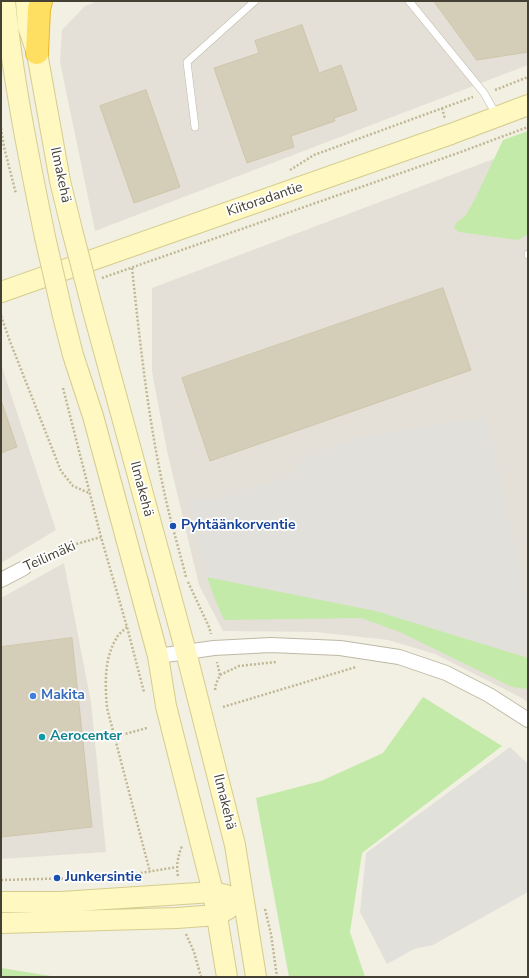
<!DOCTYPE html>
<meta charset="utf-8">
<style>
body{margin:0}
#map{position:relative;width:529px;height:978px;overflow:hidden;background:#f2f0e2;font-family:"Nunito Sans",sans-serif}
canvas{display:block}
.frame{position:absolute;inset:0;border:2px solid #444033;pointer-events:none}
</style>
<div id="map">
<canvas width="529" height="978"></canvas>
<div class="frame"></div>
</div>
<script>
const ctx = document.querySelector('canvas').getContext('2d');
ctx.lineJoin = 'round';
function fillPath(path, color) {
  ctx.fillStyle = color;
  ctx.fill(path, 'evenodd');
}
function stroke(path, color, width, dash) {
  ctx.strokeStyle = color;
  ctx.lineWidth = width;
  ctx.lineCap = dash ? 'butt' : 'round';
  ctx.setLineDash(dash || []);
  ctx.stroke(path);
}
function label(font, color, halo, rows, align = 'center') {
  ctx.font = font + ' "Nunito Sans",sans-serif';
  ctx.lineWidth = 3.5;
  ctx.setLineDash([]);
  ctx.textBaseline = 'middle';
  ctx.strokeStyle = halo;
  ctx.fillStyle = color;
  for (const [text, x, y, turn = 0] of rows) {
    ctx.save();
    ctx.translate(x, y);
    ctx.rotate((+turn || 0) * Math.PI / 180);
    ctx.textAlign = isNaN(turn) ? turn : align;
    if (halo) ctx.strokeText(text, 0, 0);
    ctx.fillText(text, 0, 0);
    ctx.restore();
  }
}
fillPath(new Path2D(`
 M98,1H528V65L95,231L60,62L62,30L85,6Z
 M528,146V703L522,698L435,654L388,640L316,632L223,631L199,585L167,451L152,372V288Z
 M1,364L56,530L1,563Z
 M64,563L91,702L106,852L1,859V598Z`), '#e4e0d8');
fillPath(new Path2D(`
 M528,131V234L518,240L459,232L454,228L456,223L466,215L475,199L503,140Z
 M207,577L376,611L528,658V689L512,687L400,632L361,618L224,620L215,599Z
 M423,697L502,746L362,853L350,932L365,977H289L256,798L321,781L383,753Z
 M1,968L57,977H1Z`), '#c3eaa8');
fillPath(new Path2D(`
 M487,418L528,606V652H510L376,611L207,577L189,500L218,499L295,474L300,460L361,436Z
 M510,747L528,764V892L433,945L414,949L387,964L360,912L366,853Z`), '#e2e0db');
const building = new Path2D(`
 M434,1H528V52L477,60Z
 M302,25L319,73L341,65L357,110L334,118L335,121L291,136L294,147L247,163L214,68L259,53L255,41Z
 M146,90L180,187L134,203L100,106Z
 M443,288L471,370L210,461L182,378Z
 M1,400L17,447L1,453Z
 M72,638L92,827L1,837V647Z`);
fillPath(building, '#d4cdb7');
stroke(building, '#cfc6aa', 1);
const service = new Path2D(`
 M409,1L484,93L497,116
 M195,127L187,62L255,1
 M528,254V255`);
const minor = new Path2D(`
 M1,580L24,568
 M158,656L214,648L271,645L340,648L399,657L446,673L489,695L528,720`);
const secondary = new Path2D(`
 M5,1C13,80 29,159 45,237
 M26,1L28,26L37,53L60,181L72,230
 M1,292L451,134L528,105
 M92,307L186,652L235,845L256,977
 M63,316L73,355L93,416L158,656L166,706L213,892L227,977
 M1,902H61L213,892L226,895
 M1,923L177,918L217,915L228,909`);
const motorway = new Path2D(`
 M37,53L39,9L41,1`);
stroke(service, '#beb9a5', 8);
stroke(minor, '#beb9a5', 16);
stroke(secondary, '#d5cc8f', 22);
stroke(motorway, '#e5b92a', 24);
stroke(new Path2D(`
 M495,90L528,77
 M442,108L445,119
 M1,128L4,147L16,194
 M290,170L314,155L473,97
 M132,268C140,343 148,418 164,491C170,520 179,549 186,577
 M102,278L458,153L528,127
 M1,316L11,344L61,471L73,486L89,493
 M63,388L101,537L127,627L144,692
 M36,561L62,548L101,537
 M188,582L209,627L211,634
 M127,627C123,631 118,634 116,639C104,659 105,685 107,708L150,872
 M220,675L239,666L276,662
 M215,690L216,684L220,675L217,662
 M223,707L356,667
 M114,737L147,728
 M178,876C176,865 178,856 182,846
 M1,880L116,877L177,867
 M265,909L271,934L277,977
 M186,934L194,952L201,977`), '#c1b795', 2.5, [2, 2]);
stroke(service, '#fff', 7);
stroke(minor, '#fff', 14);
stroke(secondary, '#fff8c0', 20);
stroke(motorway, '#ffdf61', 22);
const secondaryBridge = new Path2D(`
 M72,230L92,307
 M45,237L63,316`);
stroke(secondaryBridge, '#d5cc8f', 22, []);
stroke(secondaryBridge, '#fff8c0', 20);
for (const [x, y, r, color] of [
 [173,526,4,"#1a4fb4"],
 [33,696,4,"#3f7fe0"],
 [42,737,4,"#0f9aa8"],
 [57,878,4,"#1a4fb4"]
]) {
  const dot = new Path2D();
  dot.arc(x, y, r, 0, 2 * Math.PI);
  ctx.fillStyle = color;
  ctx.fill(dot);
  stroke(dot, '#fff', 1.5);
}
label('14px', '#444033', '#fff', [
 ["Ilmakehä",60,175,78],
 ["Kiitoradantie",265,200,-19],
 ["Ilmakehä",141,489,75],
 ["Teilimäki",50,557,-24],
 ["Ilmakehä",224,802,76]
]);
label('bold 14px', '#164399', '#fff', [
 ["Pyhtäänkorventie",181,526],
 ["Junkersintie",65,878]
], 'left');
label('bold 14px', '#366cbe', '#fff', [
 ["Makita",41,696]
], 'left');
label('bold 14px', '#0d838f', '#fff', [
 ["Aerocenter",50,737]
], 'left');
</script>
